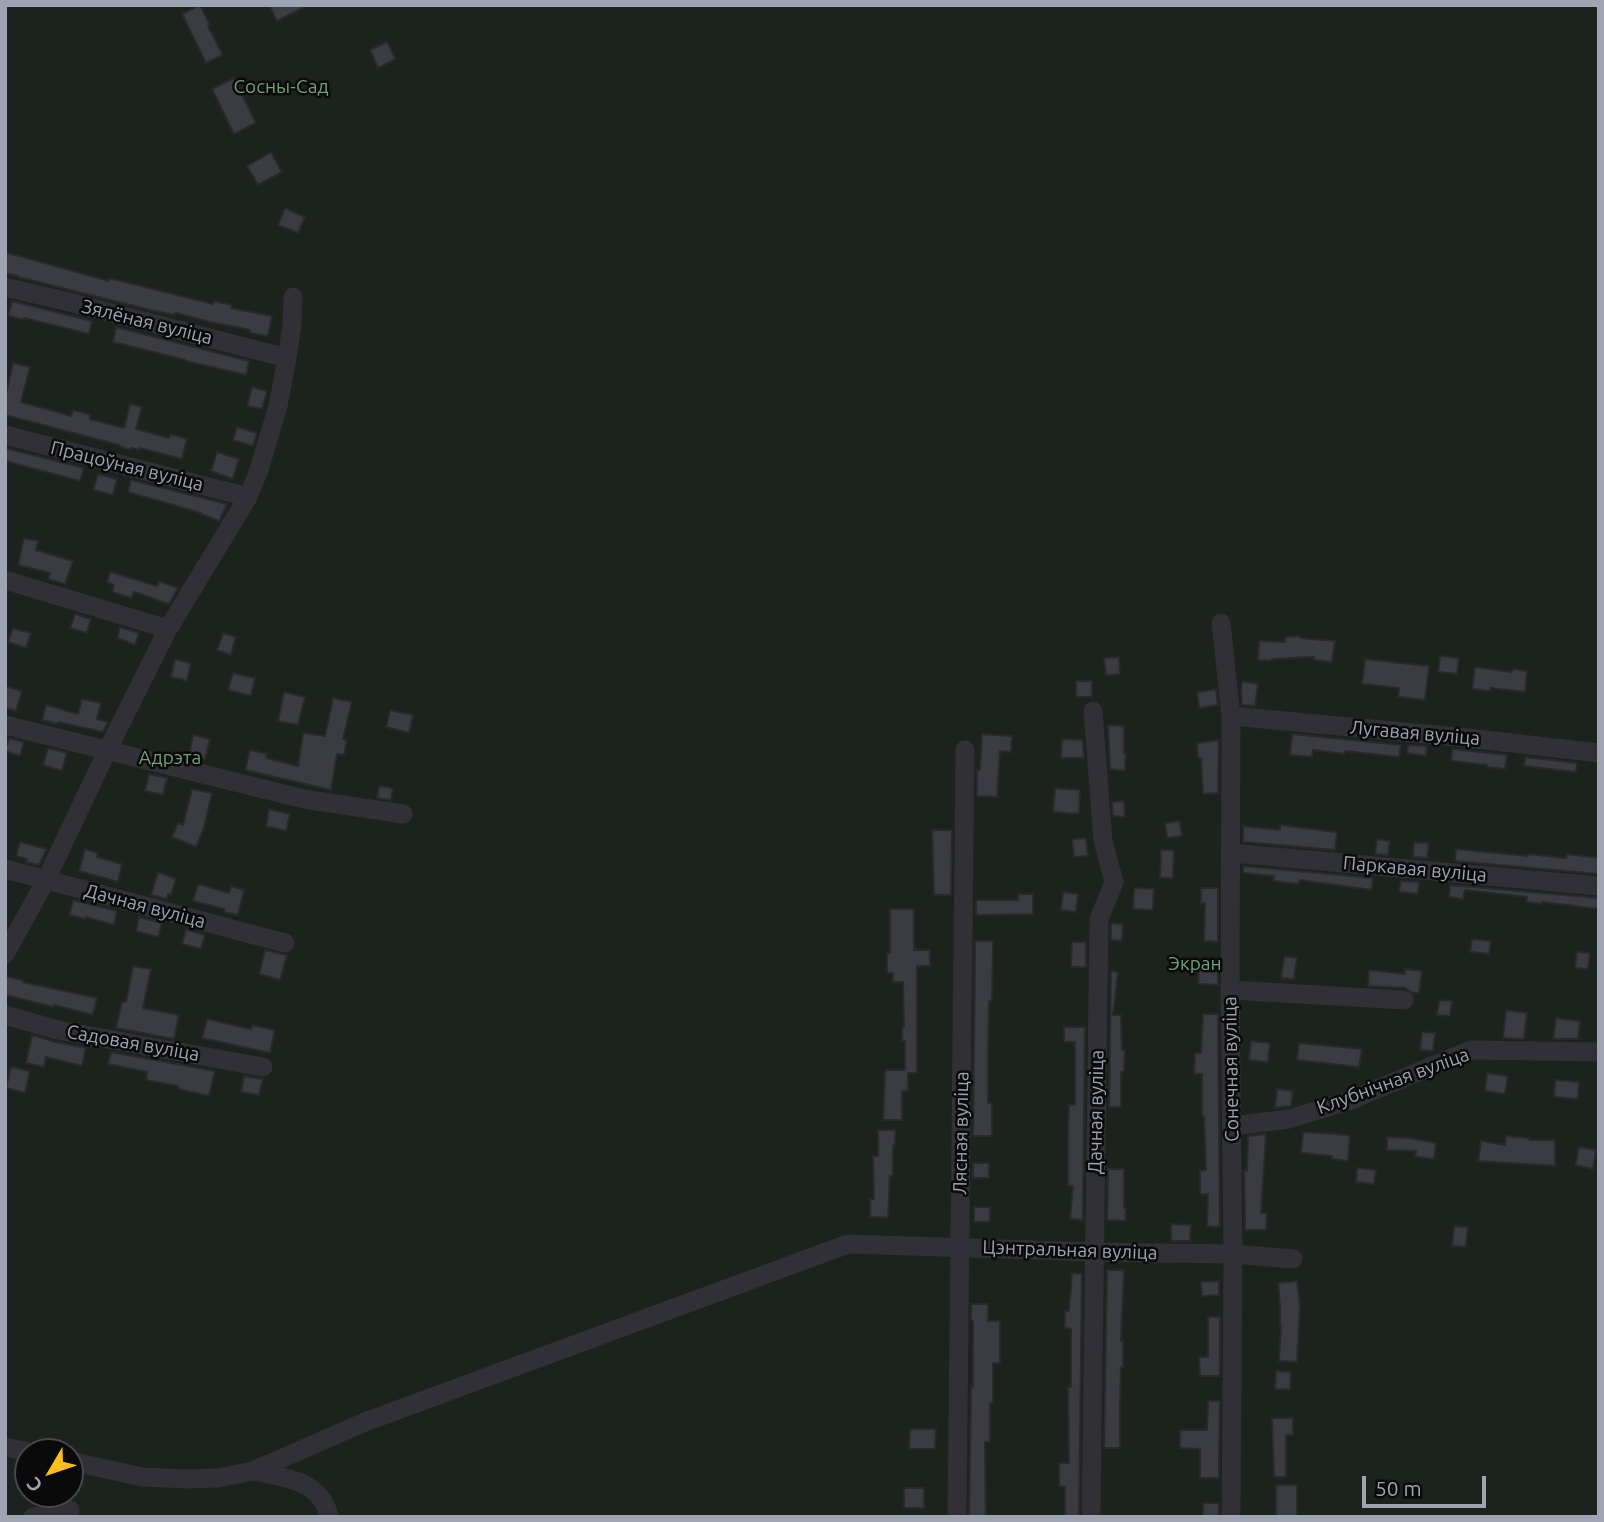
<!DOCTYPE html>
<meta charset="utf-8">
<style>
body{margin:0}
#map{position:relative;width:1604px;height:1522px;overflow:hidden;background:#0f0f11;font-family:Ubuntu,sans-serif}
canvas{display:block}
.frame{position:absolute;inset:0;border:7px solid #9fa4b3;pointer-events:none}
.north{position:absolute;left:14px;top:1438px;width:70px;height:70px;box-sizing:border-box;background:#0a0a0b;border:2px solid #46484e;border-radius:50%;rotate:231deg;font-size:19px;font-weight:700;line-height:28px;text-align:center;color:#9fa4b3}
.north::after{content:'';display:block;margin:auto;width:24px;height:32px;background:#ffbe19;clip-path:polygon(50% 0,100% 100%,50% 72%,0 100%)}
.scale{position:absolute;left:1362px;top:1476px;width:124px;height:32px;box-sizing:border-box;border:4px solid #9fa4b3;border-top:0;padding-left:9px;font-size:21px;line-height:24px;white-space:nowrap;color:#9fa4b3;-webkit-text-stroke:5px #0a0a0b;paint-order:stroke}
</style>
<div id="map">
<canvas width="1604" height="1522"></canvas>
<div class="frame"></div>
<div class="north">С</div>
<div class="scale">50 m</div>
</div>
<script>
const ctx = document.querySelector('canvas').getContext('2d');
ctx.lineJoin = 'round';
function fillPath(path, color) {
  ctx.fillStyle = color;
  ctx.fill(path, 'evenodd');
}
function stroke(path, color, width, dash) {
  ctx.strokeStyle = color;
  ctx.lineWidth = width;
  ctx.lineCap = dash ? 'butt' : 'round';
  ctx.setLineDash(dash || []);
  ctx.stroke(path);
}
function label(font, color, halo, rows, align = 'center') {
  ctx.font = font + ' Ubuntu,sans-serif';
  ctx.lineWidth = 5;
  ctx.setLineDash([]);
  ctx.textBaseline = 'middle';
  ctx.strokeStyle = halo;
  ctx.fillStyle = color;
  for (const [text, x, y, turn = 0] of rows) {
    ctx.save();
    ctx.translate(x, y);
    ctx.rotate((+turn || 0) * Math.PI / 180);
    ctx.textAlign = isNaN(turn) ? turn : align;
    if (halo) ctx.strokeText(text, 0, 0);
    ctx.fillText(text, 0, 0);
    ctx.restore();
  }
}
fillPath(new Path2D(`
 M5,5H1599V1517H5ZM28,1452H70V1494H28Z`), '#1b231c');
const building = new Path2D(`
 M200,5L210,25L208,26L223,55L206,63L182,14Z
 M269,5H309L277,21Z
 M387,42L396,59L378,68L370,50Z
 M234,78L256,123L234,134L212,89Z
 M271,152L282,172L258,185L247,166Z
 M285,208L305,217L298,233L278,225Z
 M5,252L109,281V278L213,304L214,301L232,305L231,308L272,316L268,336L250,333V330L210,322L176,313L175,315L154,311L18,277V276L5,273Z
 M12,301L92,321L89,334L24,318V320L8,316Z
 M116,327L249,361L246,375L185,361V360L113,342Z
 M13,363L30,367L21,402L71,416L73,410L91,415L90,419L124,428L130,404L142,407L136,429L169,438L170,434L187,439L182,459L140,448V450L131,448L130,450L119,446V445L5,415V398Z
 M252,387L267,391L262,409L247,406Z
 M237,427L257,433L253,446L233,440Z
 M5,448L84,468L80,481L5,461Z
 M217,452L239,459L233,479L211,471Z
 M98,474L117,479L113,495L93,490Z
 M131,480L227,504L219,521L201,514V513L128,492Z
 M24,538L38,541L36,550L73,561L65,584L48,579L50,573L18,565Z
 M110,572L157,586L159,581L178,588L169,604L134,592L131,598L112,592L114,585L107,582Z
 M75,614L91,619L87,633L70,628Z
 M120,627L139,633L135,645L117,638Z
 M13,628L31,633L26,648L8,642Z
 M223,633L236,637L231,655L217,650Z
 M1300,636V638L1335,641L1332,662L1314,660V657L1272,659V661L1258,660L1259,641L1285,642L1284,637Z
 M1440,656L1459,658L1457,674L1438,672Z
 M1119,657L1120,674L1106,675L1104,658Z
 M175,659L191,663L187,681L171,677Z
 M1365,659L1429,666L1425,700L1398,697L1399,688L1362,684Z
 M1475,667L1512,672L1513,669L1527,671L1525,692L1491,688V691L1472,689Z
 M233,673L255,678L251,696L228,690Z
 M1076,681H1092V697H1076Z
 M1242,681L1258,684L1255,706L1242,705L1241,690Z
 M5,686L22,691L16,711L5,708Z
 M1216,689L1218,705L1199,708L1197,692Z
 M284,692L305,697L298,725L278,721Z
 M333,698L352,702L343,739L347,740L344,755L337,754L331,790L245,770L250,750L267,754L266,758L298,766L303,733L325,736Z
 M82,699L101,703L97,719L108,722L103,732L58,722L57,724L42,720L46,705L78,714Z
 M390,710L413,715L409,733L386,727Z
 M1108,725L1124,726V753H1126L1125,771L1110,769Z
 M982,734L1012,736L1011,752L1000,751L997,797L977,796V770H980Z
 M1292,734L1401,745L1399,757L1345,751L1344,754L1313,750L1312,757L1290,755Z
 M193,735L210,739L205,759L189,755Z
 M9,738L24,742L20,756L5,751Z
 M1062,739L1083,740L1084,758H1061Z
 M1219,740L1218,793L1203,794L1201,758H1198L1197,743Z
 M1408,745L1427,746L1426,756L1407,753Z
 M48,748L67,753L62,771L43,765Z
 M1452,749L1507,755L1505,769L1487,767V765L1451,761Z
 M1525,757L1577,763L1576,772L1524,766Z
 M149,774L167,778L163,795L145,791Z
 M379,786L393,788L391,800L377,798Z
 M1055,788L1080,790L1079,814L1053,812Z
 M192,789L212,793L204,828L196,847L172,837L178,823L183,825Z
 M1124,801L1125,817L1113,816L1112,802Z
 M269,809L290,814L286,831L266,826Z
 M1180,821L1182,836L1167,838L1165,823Z
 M1280,825L1337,832L1335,850L1243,842V826L1280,830Z
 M932,830H952L951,895H934Z
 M1086,838L1088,856L1074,857L1072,839Z
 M1377,839L1390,841L1388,855L1375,854Z
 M20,842L47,849L39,865L26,862L27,859L16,856Z
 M1414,842L1429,843L1427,858L1413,857Z
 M85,849L98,853L97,857L122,864L118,882L79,871Z
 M1456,849L1528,856V854L1566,858L1567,854L1599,858V874L1455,861Z
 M1161,850H1174L1173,878H1160Z
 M1243,866L1373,878L1372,890L1300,880L1299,884L1273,881L1274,876L1243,873Z
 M158,872L176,879L171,895L168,894L167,899L151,895Z
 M1401,881L1419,882L1418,894L1399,892Z
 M198,884L229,893L231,886L244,890L238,915L224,912V909L193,901Z
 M1450,885L1599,898V909L1542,902V904L1526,902L1527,897L1465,890L1463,899L1449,897Z
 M1134,888L1154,889L1153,910L1133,909Z
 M1201,888H1218V942L1204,941L1205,903L1201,904Z
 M1063,892L1078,894L1076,912L1061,910Z
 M1018,894H1033V914L976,915V900H1018Z
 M73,900L117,911L114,925L85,917V919L69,915Z
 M890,909H914V950H930V966H917V1073H908V1091H902V1120H883L885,1070H905V1041H902V1027H904L903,982H893V973H887V953H890Z
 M139,917L162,923L158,937L136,931Z
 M1111,923L1123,924L1122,941L1111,940Z
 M186,929L205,935L201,949L182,944Z
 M1472,939L1491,941L1489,954L1470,952Z
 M975,941H993L992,1001H989L988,1054V1103H992V1136H973Z
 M1072,942H1086V967H1071Z
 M265,950L287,955L280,980L259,974Z
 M1577,952L1590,953L1588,969L1575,968Z
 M1284,956L1297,958L1294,979L1281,978Z
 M133,966L151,969L143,1008L179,1015L174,1039L116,1028L122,1002H126Z
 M1199,968L1218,970V985L1198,984Z
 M1405,969L1422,971L1419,993H1413L1405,988L1368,986L1369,970L1405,974Z
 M1111,971L1118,972L1113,1015H1121L1122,1050H1125L1124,1072H1121V1107H1109Z
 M5,976L23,980V982L97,998L93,1015L54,1005L53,1007L5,995Z
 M1439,1000L1452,1001L1450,1016L1437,1015Z
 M1506,1010L1527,1013L1524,1039L1503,1038Z
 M1203,1014H1218L1220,1227L1207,1226L1208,1194H1200V1171L1206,1170L1204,1116H1202V1074H1194L1195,1053H1201Z
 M1556,1018L1580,1021L1578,1039H1553Z
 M207,1019L251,1029L252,1025L275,1030L270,1053L202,1038Z
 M1064,1027H1085L1083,1220L1070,1219L1073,1186H1068V1134L1069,1105H1075V1042H1064Z
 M1422,1032L1435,1033L1433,1051L1420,1050Z
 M32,1035L56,1042L86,1048L82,1066L46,1057L44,1067L26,1063Z
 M1251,1041L1270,1043L1268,1062L1249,1060Z
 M1299,1043L1362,1049L1359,1067L1297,1060Z
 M111,1052L215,1071L209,1096L178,1089V1086L146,1080L147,1072L108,1064Z
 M11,1067L30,1071L25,1093L6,1088Z
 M1487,1073L1508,1076L1505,1094L1485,1091Z
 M244,1076L263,1079L259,1095L241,1092Z
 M1555,1080L1579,1082L1578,1099L1554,1097Z
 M1277,1089L1293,1091L1291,1106L1275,1108Z
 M878,1130H895V1145H893V1176H890L888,1218L870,1217V1199H874L873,1156H878Z
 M1303,1132L1350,1135L1348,1161L1332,1159V1156L1301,1153Z
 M1266,1134L1261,1213H1267L1266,1230H1245L1244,1171H1247L1248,1136Z
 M1506,1136L1529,1138V1140H1555V1166L1478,1161L1481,1141L1505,1145Z
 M1387,1137L1409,1138L1436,1143L1434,1159L1415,1157L1416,1151L1387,1150Z
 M1579,1147L1596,1150L1593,1169L1575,1165Z
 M973,1163H989V1178H973Z
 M1357,1168L1376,1170L1374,1184L1356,1182Z
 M1108,1169H1124V1208H1126L1125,1221L1107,1220Z
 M974,1207H990V1222H974Z
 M1171,1224L1191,1225L1190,1241H1171Z
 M1454,1226L1468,1227L1466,1247L1452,1246Z
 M1107,1270H1124L1121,1341H1123V1367H1121L1120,1407V1448H1104Z
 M1072,1273L1082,1274L1079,1517H1065V1487L1059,1486V1463H1069L1068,1387H1071V1329L1065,1328V1311H1069Z
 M1219,1281V1295L1202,1296L1201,1282Z
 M1297,1281L1300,1306L1297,1362L1279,1361L1281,1326H1280V1307L1278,1283Z
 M971,1304H988V1321H1000V1363H993V1403H990V1442H985L986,1517H969L971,1387H973V1321H971Z
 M1208,1317H1220V1376H1200L1199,1357H1208Z
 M1276,1371L1291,1372L1290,1390L1275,1389Z
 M1208,1401H1220L1219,1478H1200V1449L1180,1448V1430H1207Z
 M1272,1418H1293V1435H1286V1477H1274Z
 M910,1429H936L935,1449H909Z
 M1276,1485H1297V1517H1276Z
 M904,1488H924V1508H904Z
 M1203,1503H1219V1517H1203Z`);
fillPath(building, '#3b3c41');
stroke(building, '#29292d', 2);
stroke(new Path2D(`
 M5,287L69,302L287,358
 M5,435L248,497
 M5,580L168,629
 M1221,623L1231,716L1230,990L1233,1254L1231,1517
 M1231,716L1468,738L1599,753
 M5,725L304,799L403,814
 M1231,853L1599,886
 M5,869L285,943
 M5,954L46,880L107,751L168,629L248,497L259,470L278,406L287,358L292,325L293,297
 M1230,990L1404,1000
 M5,1015L58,1030L263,1067
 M1232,1126L1289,1119L1351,1100L1471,1050L1599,1052
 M5,1447L29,1452
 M70,1461L142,1477L188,1479L218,1478L253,1471L365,1422L848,1244L1094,1252L1233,1254L1293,1259
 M253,1471C283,1477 322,1480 329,1517
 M33,1517L70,1510
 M957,1517L965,750
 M1091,1517L1099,919L1114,882L1103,841L1093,711`), '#303036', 19);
label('19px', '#73a079', '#0a0a0b', [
 ["Сосны-Сад",281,87],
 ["Адрэта",170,758],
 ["Экран",1195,964]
]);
label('19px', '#9fa4b3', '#0a0a0b', [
 ["Зялёная вуліца",147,322,14],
 ["Працоўная вуліца",127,466,14],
 ["Лугавая вуліца",1415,733,5],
 ["Паркавая вуліца",1415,869,5],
 ["Дачная вуліца",145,906,15],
 ["Садовая вуліца",133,1043,10],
 ["Сонечная вуліца",1231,1069,-91],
 ["Клубнічная вуліца",1393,1081,-20],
 ["Дачная вуліца",1096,1112,-89],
 ["Лясная вуліца",961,1133,-89],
 ["Цэнтральная вуліца",1070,1250,2]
]);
</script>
